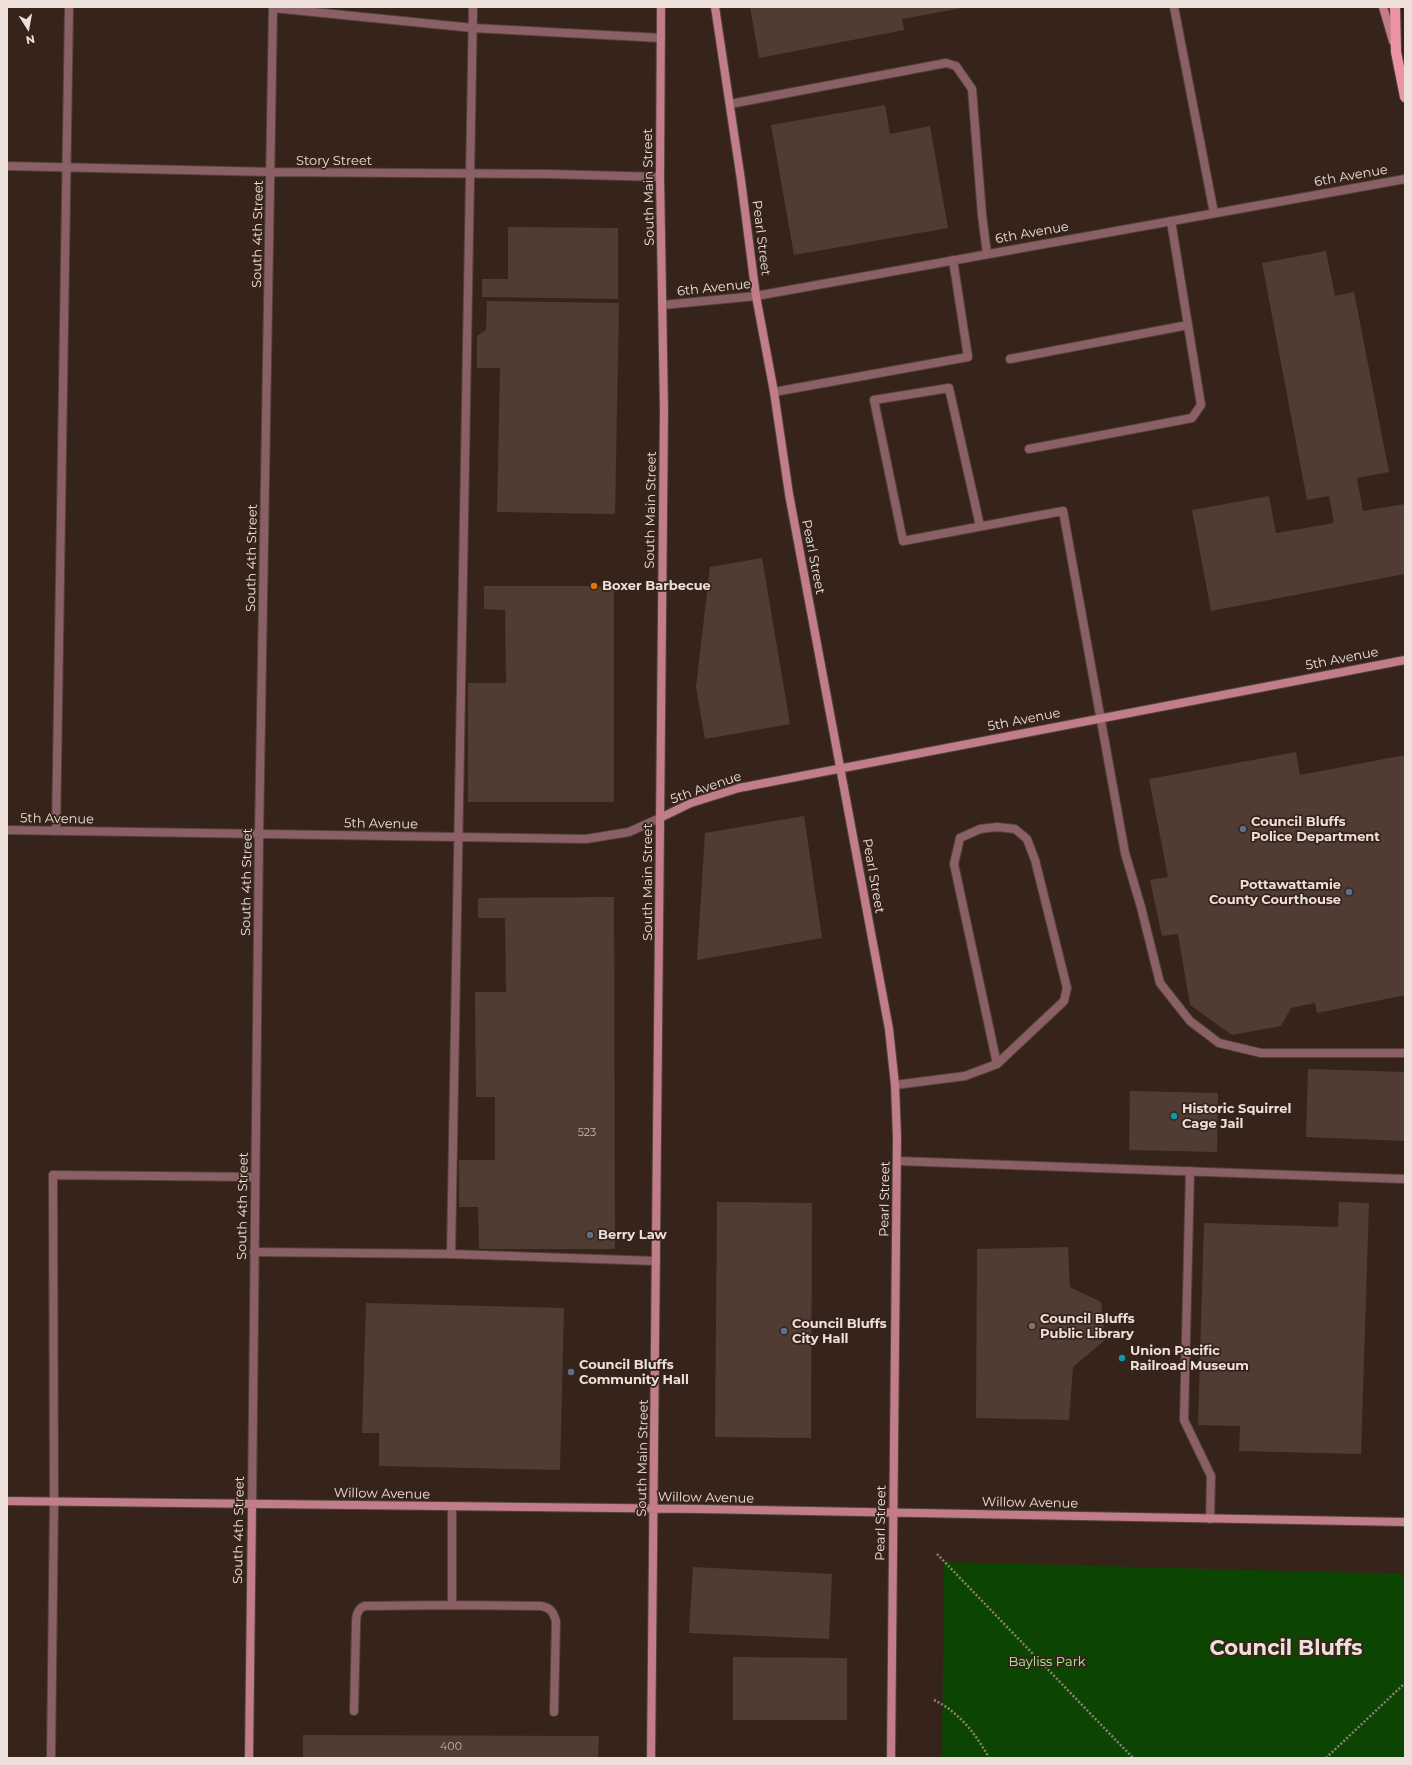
<!DOCTYPE html>
<style>
body{margin:0}
#map{position:relative;width:1412px;height:1765px;overflow:hidden;background:#36241a;font-family:Montserrat,sans-serif}
canvas{display:block}
.frame{position:absolute;inset:0;border:8px solid #ede0da;pointer-events:none}
.north{position:absolute;left:8px;top:8px;width:40px;height:40px;-webkit-text-stroke:3px #36241a;paint-order:stroke;rotate:169deg;font-size:11px;font-weight:700;line-height:16px;text-align:center;color:#ede0da}
.north::after{content:'';display:block;margin:auto;width:14px;height:18px;background:#ede0da;clip-path:polygon(50% 0,100% 100%,50% 72%,0 100%)}
</style>
<div id="map">
<canvas width="1412" height="1765"></canvas>
<div class="frame"></div>
<div class="north">N</div>
</div>
<script>
const ctx = document.querySelector('canvas').getContext('2d');
ctx.lineJoin = 'round';
function fillPath(path, color) {
  ctx.fillStyle = color;
  ctx.fill(path, 'evenodd');
}
function stroke(path, color, width, dash) {
  ctx.strokeStyle = color;
  ctx.lineWidth = width;
  ctx.lineCap = dash ? 'butt' : 'round';
  ctx.setLineDash(dash || []);
  ctx.stroke(path);
}
function label(font, color, halo, rows, align = 'center') {
  ctx.font = font + ' Montserrat,sans-serif';
  ctx.lineWidth = 3.5;
  ctx.setLineDash([]);
  ctx.textBaseline = 'middle';
  ctx.strokeStyle = halo;
  ctx.fillStyle = color;
  for (const [text, x, y, turn = 0] of rows) {
    ctx.save();
    ctx.translate(x, y);
    ctx.rotate((+turn || 0) * Math.PI / 180);
    ctx.textAlign = isNaN(turn) ? turn : align;
    if (halo) ctx.strokeText(text, 0, 0);
    ctx.fillText(text, 0, 0);
    ctx.restore();
  }
}
fillPath(new Path2D(`
 M944,1562L1405,1574V1758H942Z`), '#0c4402');
fillPath(new Path2D(`
 M750,7H962V8L902,19L904,30L759,58Z
 M885,105L890,134L930,126L948,228L794,255L771,125Z
 M508,227L618,228V299L482,297V279H508Z
 M1326,251L1335,296L1354,292L1389,472L1357,478L1363,511L1405,504V574L1211,611L1192,510L1269,496L1276,533L1334,523L1329,496L1307,500L1262,263Z
 M487,301L619,303L615,514L497,512L500,368H477V336L486,330Z
 M762,558L790,724L705,739L696,687L710,567Z
 M484,586H614V802H468V683H506L505,610L484,609Z
 M1296,752L1300,775L1405,755V995L1317,1013L1315,1003L1291,1008L1281,1026L1232,1035L1190,1005L1178,934L1162,936L1150,880L1168,877L1149,779Z
 M804,816L822,938L697,960L705,833Z
 M614,897L615,1249H479L478,1207H459V1160H495V1097H476L475,992H506L505,918H478V898Z
 M1308,1069L1405,1072V1141L1306,1137Z
 M1130,1091L1218,1093L1217,1152L1129,1150Z
 M717,1202L812,1203L811,1438L715,1437Z
 M1339,1202L1369,1203L1361,1454L1239,1451L1240,1426L1198,1425L1204,1223L1338,1227Z
 M1068,1247L1070,1287L1101,1302L1105,1340L1073,1367L1069,1420L976,1418L977,1249Z
 M366,1303L564,1308L560,1470L379,1466V1433H362Z
 M693,1567L832,1574L829,1639L689,1633Z
 M733,1657L847,1658V1720H733Z
 M303,1735L599,1736L598,1758H303Z`), '#503c32');
const lane = new Path2D(`
 M1174,7L1214,213
 M273,8L473,28L661,38
 M730,104L946,63L956,66L972,89L982,215L987,254
 M1010,359L1188,325
 M774,392L968,357L953,260
 M1029,449L1192,418L1201,405L1171,221
 M980,526L949,388L874,400L903,541L1063,511L1125,853L1141,907L1160,983L1190,1021L1219,1043L1261,1053H1405
 M56,831L69,7
 M895,1085L965,1076L997,1064L1064,1001L1067,988L1035,860L1027,839L1015,829L997,827L980,829L960,838L954,864L997,1064
 M897,1161L1405,1179
 M1190,1171L1184,1420L1211,1476L1210,1519
 M254,1252L451,1254L656,1261
 M451,1254L473,7
 M452,1507V1605L541,1606C551,1608 553,1612 556,1621L554,1712
 M354,1711L356,1626C356,1618 356,1610 364,1606L452,1605
 M51,1758L54,1501L53,1175L255,1177`);
const street = new Path2D(`
 M7,166L271,172L549,174L660,177
 M663,305L756,296L1405,179
 M7,830L586,839L629,832L660,818
 M252,1504L259,835L273,7`);
const secondary = new Path2D(`
 M715,7L741,180L756,296L774,392L789,494L889,1029L895,1085L897,1137L891,1758
 M1383,7L1393,41
 M660,818L691,803L739,788L1405,660
 M7,1501L700,1509L1405,1522
 M249,1758L252,1504
 M651,1758L664,410L660,177L661,7`);
const primary = new Path2D(`
 M1395,7L1396,52L1405,97`);
stroke(lane, '#534239', 10);
stroke(street, '#534239', 10);
stroke(secondary, '#534239', 10);
stroke(primary, '#534239', 12);
stroke(new Path2D(`
 M937,1554L1133,1758
 M934,1700C959,1712 976,1734 989,1758
 M1326,1758L1405,1683`), '#8f8078', 2.5, [2, 2]);
stroke(lane, '#8a5f66', 8);
stroke(street, '#8a5f66', 8);
stroke(secondary, '#c17d89', 8);
stroke(primary, '#eb94a3', 10);
for (const [x, y, r, color] of [
 [594,586,4,"#e8710a"],
 [1243,829,4,"#5c6f8a"],
 [1349,892,4,"#5c6f8a"],
 [1174,1116,4,"#0f9aa8"],
 [590,1235,4,"#5c6f8a"],
 [1032,1326,4,"#8d6e63"],
 [784,1331,4,"#5c6f8a"],
 [1122,1358,4,"#0f9aa8"],
 [571,1372,4,"#5c6f8a"]
]) {
  const dot = new Path2D();
  dot.arc(x, y, r, 0, 2 * Math.PI);
  ctx.fillStyle = color;
  ctx.fill(dot);
  stroke(dot, '#36241a', 1.5);
}
label('11px', '#c6b7b0', null, [
 ["523",587,1133],
 ["400",451,1747]
]);
label('13px', '#ede0da', '#36241a', [
 ["Story Street",334,161],
 ["6th Avenue",1351,176,-10],
 ["South Main Street",649,187,-91],
 ["6th Avenue",1032,233,-10],
 ["South 4th Street",258,234,-89],
 ["Pearl Street",761,238,83],
 ["6th Avenue",714,288,-6],
 ["South Main Street",651,510,-89],
 ["Pearl Street",813,557,79],
 ["South 4th Street",252,558,-89],
 ["5th Avenue",1342,659,-11],
 ["5th Avenue",1024,720,-11],
 ["5th Avenue",706,788,-19],
 ["5th Avenue",57,819,1],
 ["5th Avenue",381,824,1],
 ["Pearl Street",873,876,80],
 ["South 4th Street",247,882,-89],
 ["South Main Street",648,882,-90],
 ["Pearl Street",885,1199,-89],
 ["South 4th Street",243,1206,-89],
 ["South Main Street",643,1458,-89],
 ["Willow Avenue",382,1494,1],
 ["Willow Avenue",706,1498,1],
 ["Willow Avenue",1030,1503,1],
 ["Pearl Street",881,1523,-89],
 ["South 4th Street",239,1530,-89]
]);
label('bold 13px', '#ede0da', '#36241a', [
 ["Boxer Barbecue",602,586],
 ["Council Bluffs",1251,822],
 ["Police Department",1251,837],
 ["Pottawattamie",1341,885,"right"],
 ["County Courthouse",1341,900,"right"],
 ["Historic Squirrel",1182,1109],
 ["Cage Jail",1182,1124],
 ["Berry Law",598,1235],
 ["Council Bluffs",1040,1319],
 ["Public Library",1040,1334],
 ["Council Bluffs",792,1324],
 ["City Hall",792,1339],
 ["Union Pacific",1130,1351],
 ["Railroad Museum",1130,1366],
 ["Council Bluffs",579,1365],
 ["Community Hall",579,1380]
], 'left');
label('13px', '#a3f895', '#36241a', [
 ["Bayliss Park",1047,1662]
]);
label('bold 21px', '#ede0da', '#36241a', [
 ["Council Bluffs",1286,1649]
]);
</script>
